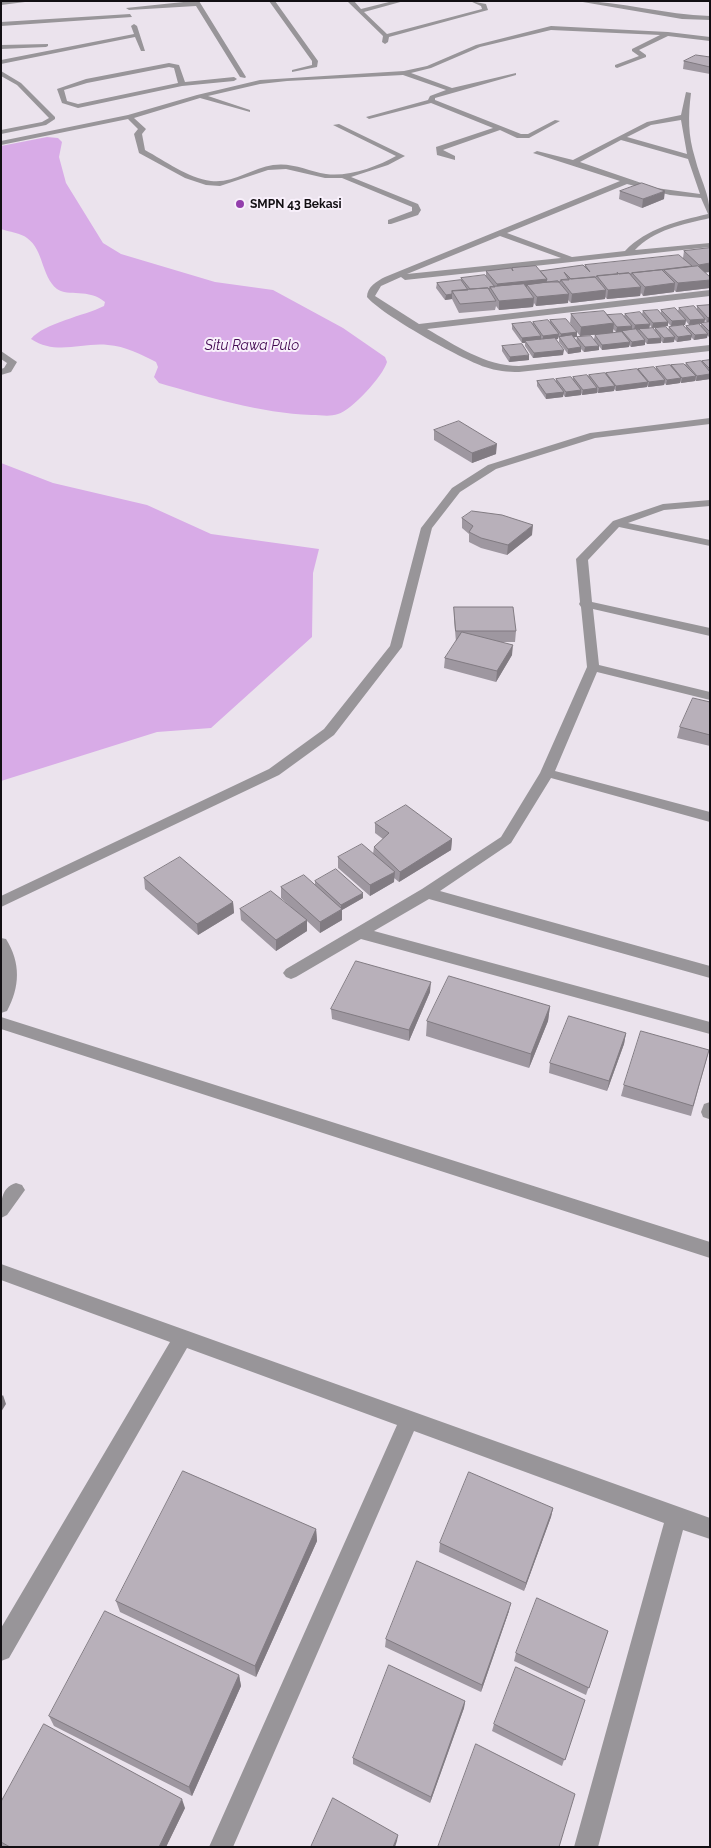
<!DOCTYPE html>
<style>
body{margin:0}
#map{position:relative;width:711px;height:1848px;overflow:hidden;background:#ebe3ed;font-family:Raleway,sans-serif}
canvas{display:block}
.frame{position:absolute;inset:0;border:2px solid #120f13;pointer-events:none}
</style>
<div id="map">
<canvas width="711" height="1848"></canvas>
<div class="frame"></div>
</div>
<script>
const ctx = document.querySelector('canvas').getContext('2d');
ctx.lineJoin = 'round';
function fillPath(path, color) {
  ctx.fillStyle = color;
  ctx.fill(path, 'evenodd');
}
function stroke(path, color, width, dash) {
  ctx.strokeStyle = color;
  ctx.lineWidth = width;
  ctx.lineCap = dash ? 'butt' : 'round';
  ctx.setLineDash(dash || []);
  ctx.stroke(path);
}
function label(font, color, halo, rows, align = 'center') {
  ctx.font = font + ' Raleway,sans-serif';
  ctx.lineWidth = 4;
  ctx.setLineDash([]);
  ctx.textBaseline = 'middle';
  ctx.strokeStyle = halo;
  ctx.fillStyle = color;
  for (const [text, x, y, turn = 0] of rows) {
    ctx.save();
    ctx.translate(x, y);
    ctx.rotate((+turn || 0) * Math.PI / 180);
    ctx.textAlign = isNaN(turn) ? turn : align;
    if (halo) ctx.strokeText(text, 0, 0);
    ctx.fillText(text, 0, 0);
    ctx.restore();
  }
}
fillPath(new Path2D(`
 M47,137L58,138L62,142L59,157L66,183L103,243L121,254L215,282L273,290L343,328L385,357L387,362C383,376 352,410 338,414C330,417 320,415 312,415C260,413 208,397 159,383L154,377L158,367L156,362C142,355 125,346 108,345C82,342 57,356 31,339C44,323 84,316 104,306L105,302C89,288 68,297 57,289C41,276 44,250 27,238C21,233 9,232 1,229V146Z
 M1,463L53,483L147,505L211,534L319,549L313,573L312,637L211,728L157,732L1,781Z`), '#d8abe7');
fillPath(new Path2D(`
 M1,1H33L1,5Z
 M193,1H199L246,77L245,78L240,77L196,6L129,10L126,8Z
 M269,1H275L318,61L317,67L292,72V70L312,65V61Z
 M347,1H354L361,9L393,1H404L364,12L387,34L482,9L481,6L470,1L486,4L488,10L389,37L388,42L385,44L382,42L383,36Z
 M577,1C622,1 665,15 710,16V20L682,19Z
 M130,14L132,17L1,26V22Z
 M134,24L137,26L145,51H141L135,37L1,64V60L134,34L131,26Z
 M551,26L668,32L710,37V41L668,36L639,50L646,55V57L617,68L615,67V65L639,56L632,51V49L660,35L551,30L480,47L431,68L411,73L452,88L516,73V75L435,98V100L521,134H528L555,120L560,121L529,138H517L500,130L443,150L455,156V160L437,155L436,147L493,128L431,103L369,119L366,117L428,100L430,96L446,90L403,75L287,81L260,84L208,96L250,110V112L200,98L134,118L146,129L142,134L145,150C165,161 188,178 211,181C232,184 252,168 273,165C292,162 308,171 326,174C348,177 377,167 396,156L333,125L339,124L405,156L388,165L351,177L418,204L421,210L418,215L391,224H388V220L412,211V207L342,178H325L286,169L268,170L220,186L206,185L185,178L139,153L134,134L138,129L128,119L1,145V141L128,115L197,95L260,80L404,71L427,66L476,45Z
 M48,44V46L46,47L1,49V45Z
 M169,63L179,65L185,82L234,77L237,79L234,81L182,86L78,108L62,103L57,89L86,79ZM169,67L174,68L178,83L78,104L67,101L64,90L87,83Z
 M1,71L21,83L55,117V119L46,125L1,134V130L42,122L49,118L17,85L1,76Z
 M686,92L691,93C688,117 688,135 695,158C701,182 710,193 710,218C684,224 653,230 635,250L710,243V247L405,280L401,277L381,286L375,296L419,324L710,290V296L427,329C455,345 485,366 519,366L710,345V351L519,372C508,372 496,371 485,367C461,359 382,315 367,297C367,287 377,281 385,277L620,181L533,153L537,151L573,160L647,122L681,115ZM681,120L687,154L627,137L651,125ZM621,140L688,159L700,194L656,188L580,162ZM627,184L670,195L701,198L708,214C678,221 647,228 625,251L572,257L507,233ZM500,236L561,258L407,274Z
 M1,351L17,362L11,372L1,375V369L4,368L7,363L1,359Z
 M710,418V424L595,438L496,469L460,492L432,528L402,647L334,735L279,775L1,907V896L269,769L324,729L390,646L421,528L452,488L488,465L590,433Z
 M710,500V506L664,510L628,523L710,540V546L619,527L588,560L592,602L710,628V636L593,609L599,665L710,692V700L597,672L555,771L710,812V822L551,778L511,843L440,891L710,966V978L429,899L374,931L710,1022V1034L361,939L296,977L291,979L286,977L283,973L286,969L422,889L501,837L540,773L587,667L581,607L579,604L580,602L576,559L613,521L663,504Z
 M1,938L6,939C21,963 20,987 7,1011L1,1013Z
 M1,1017L710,1242V1258L1,1029Z
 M710,1102V1119H709L703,1117L701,1112L704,1104Z
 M16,1183L22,1185L25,1190L7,1215L1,1218C1,1203 0,1188 16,1183Z
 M1,1264L710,1518V1539L683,1530L598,1847H574L664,1523L414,1431L233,1847H209L397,1425L187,1348L9,1658L1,1661V1628L170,1342L1,1280Z`), '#989599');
fillPath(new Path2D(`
 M710,57V74L683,69L684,61Z
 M620,191L664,199L642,208L619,199Z
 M710,248L705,273L710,277V288L676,292L674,290V292L643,296L641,293L640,296L607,299L605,297V299L571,303L568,300V303L536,306L534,303L533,307L499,310L496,306L495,310L459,313L452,299L445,300L436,288L437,283L461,280V278L486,276V271L512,270V268L540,271L585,266V265L683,258L684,251Z
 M710,305V322H707L705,320L704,323L710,322V338L707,335V338L694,340L691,337V340L677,342L674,339V342L663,343L661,341V343L647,344L645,342V345L631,347L629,345V347L602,350L599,346V350L584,352L581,349V352L568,354L559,342V338L558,336V339H556L563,355L533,358L525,346V343H522L512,329V324H532L533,322L550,323V320L577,332V337H574L576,341L577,337L594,339L595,335L622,333V332H616L613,329V333L580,336L570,323L571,314L624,316L625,314H642L643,311L661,313V310L678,311L679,308L697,309V306ZM686,321L689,325L701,324V326H686V329L669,327L668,330L655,328V330L649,328L650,325L652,328L668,326V323L671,326L685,325Z
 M502,346L529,360L509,362L502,351Z
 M710,360V379L696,381L695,380V381L681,383L680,381V383L666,385L665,383L664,385L648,387L647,385V387L616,391L614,389V391L598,393L597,392V393L582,395L581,393V395L565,397L563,394V397L546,399L537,386V381H556V379H573V377L588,376L589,375H606V373L638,371V369H656V367H671V365H685L686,363H702V361Z
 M434,430L496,454L472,463L434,440Z
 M462,518L532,535L507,555L481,548L469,542V534L462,528Z
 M454,607L516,631L515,642H502L512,655L496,682L444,668L445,658L456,642L454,618Z
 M710,702V746L677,738L680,727Z
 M375,823L452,839L451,850L399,882L394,878V882L370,896L338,868V857L373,854L374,847L383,839L375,833Z
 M144,878L233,902L234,913L198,935L145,889Z
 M315,881L363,898L342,910V920L320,933L307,921V931L276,951L241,920L240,909H293L281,898V887L315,884Z
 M430,992L409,1041L332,1019L331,1009Z
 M550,1006L548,1021L529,1068L426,1036L427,1021Z
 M626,1033L624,1044L607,1091L549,1073L550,1063Z
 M709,1050L691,1116L621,1096L624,1085Z
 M553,1508L551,1517L524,1591L439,1552L440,1543Z
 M316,1529L317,1541L256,1677L120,1612L116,1601Z
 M509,1611L481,1692L385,1647L386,1639Z
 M608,1631L586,1695L514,1661L516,1653Z
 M239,1675L241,1686L192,1796L54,1726L49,1716Z
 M585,1700L562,1766L492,1731L494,1724Z
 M465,1701L464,1708L430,1803L353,1764V1758Z
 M1,1802L185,1808L166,1847H2Z`), '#9e97a0');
fillPath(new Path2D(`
 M665,191L664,199L642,208L643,199Z
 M710,263V272L697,274L699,265Z
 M547,279L546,288L527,285L526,290L496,293L497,284Z
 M710,280V288L676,292L678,283Z
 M675,283L674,292L643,296L645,287Z
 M641,287L640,296L607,299L608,290Z
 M606,290L605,299L571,303L572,294Z
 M452,294V299L445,300L446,295Z
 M569,294L568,303L536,306L537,297Z
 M534,298L533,307L499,310V301Z
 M710,317V322H707L708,318Z
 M705,319L704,323L689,325L690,320Z
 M686,320L685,325L671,326L672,321Z
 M668,322V326L652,328L653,323Z
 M614,323L613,333L580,336L581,327Z
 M650,324L649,329L634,330L635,325Z
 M632,326V331L616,332L617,327Z
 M577,332V337L560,339L561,334Z
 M559,334L558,339L543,341V336Z
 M708,334L707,338L694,340L695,335Z
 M692,335L691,340L677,342L678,337Z
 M541,336V341H525V343H522V338Z
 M675,337L674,342L663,343L664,338Z
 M661,338V343L647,344L648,339Z
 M645,340V345L631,347L632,342Z
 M630,342L629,347L602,350V345Z
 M599,346V350L584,352L585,347Z
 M581,347V352L568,354V349Z
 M564,350L563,355L533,358L534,353Z
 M529,355V360L509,362L510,357Z
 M710,374V379L696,381L697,376Z
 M696,376L695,381L681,383L682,378Z
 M681,378L680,383L666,385L667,380Z
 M665,380L664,385L648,387L649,382Z
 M648,382L647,387L616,391V386Z
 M615,386L614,391L598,393L599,388Z
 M597,388V393L582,395L583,390Z
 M581,390V395L565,397L566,392Z
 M564,392L563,397L546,399V394Z
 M497,444L496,454L472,463V453Z
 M533,525L532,535L507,555L508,545Z
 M513,645L512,655L496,682L497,671Z
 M452,839L451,850L399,882L400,872Z
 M395,872L394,882L370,896V885Z
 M363,893V898L342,910V920L320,933V922L341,910V905Z
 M233,902L234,913L198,935L197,924Z
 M307,920V931L276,951V940Z
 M431,982L430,992L409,1041V1030Z
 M550,1006L548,1021L529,1068L531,1054Z
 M626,1033L624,1044L607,1091L609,1081Z
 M3,1395L6,1404L1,1412V1397Z
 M553,1508L551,1517L524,1591L526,1583Z
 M316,1529L317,1541L256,1677L255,1666Z
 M511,1603L509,1611L481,1692L482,1685Z
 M239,1675L241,1686L192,1796L189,1787Z
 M465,1701L464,1708L430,1803L431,1797Z
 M182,1799L185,1808L166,1847H159Z
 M398,1835L397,1841L395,1847H393Z`), '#817b82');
const building = new Path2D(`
 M696,55L710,57V67L684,61Z
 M642,183L665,191L643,199L620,191Z
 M710,248V263L699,265L684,251Z
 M679,255L692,266L632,273V274H630L629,273L619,274L617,272L618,274L597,276L596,277L571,279L564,272L569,280H561L560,282H546L547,279L540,271L583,265L590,272L585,265Z
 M536,266L547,279L497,284L486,271L511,268L513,271L512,268Z
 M698,266L710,277V280L678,283L664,270Z
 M662,270L675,283L645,287L632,273Z
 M629,273L641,287L608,290L597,276Z
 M485,275L495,287H490V289H489L488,288L470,289L461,278Z
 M595,277L606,290L572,294L561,280Z
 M461,280L468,290L452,291V294L446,295L437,283Z
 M558,281L569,294L537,297L527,285Z
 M524,284L534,298L499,301L490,287Z
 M488,288L496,301L460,304L452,291Z
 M710,305V317L708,318L697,306Z
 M694,306L705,319L690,320L679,308Z
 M675,308L686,320L672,321L661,310Z
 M658,310L668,322L653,323L643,311Z
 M604,311L614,323L581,327L571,314Z
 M640,312L650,324L635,325L625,314Z
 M622,314L632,326L617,327L607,315Z
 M566,319L577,332L561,334L550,320Z
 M548,320L559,334L543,336L533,322Z
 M531,322L541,336L522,338L512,324Z
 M710,322V332L701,323Z
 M699,324L708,334L695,335L686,326Z
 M683,325L692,335L678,337L669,327Z
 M666,327L675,337L664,338L655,328Z
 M653,328L661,338L648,339L639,329Z
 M636,329L645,340L632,342L622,331Z
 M622,332L630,342L602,345L595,335Z
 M572,335L581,347L568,349L559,337Z
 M591,336L599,346L585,347L577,337Z
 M555,338L564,350L534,353L525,341Z
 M522,344L529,355L510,357L502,346Z
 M710,360V369L702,361Z
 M701,361L710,372V374L697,376L686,363Z
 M684,364L696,376L682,378L671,365Z
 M670,365L681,378L667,380L656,367Z
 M654,367L665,380L649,382L638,369Z
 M637,369L648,382L616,386L606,373Z
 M605,373L615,386L599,388L589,375Z
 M587,375L597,388L583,390L573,377Z
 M571,377L581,390L566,392L556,379Z
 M554,379L564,392L546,394L537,381Z
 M459,421L497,444L472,453L434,430Z
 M472,511L502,515L533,525L508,545L481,538L469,532L473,526L462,518Z
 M454,607H513L516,631H456Z
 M462,632L513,645L497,671L445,658Z
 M693,698L710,702V735L680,727Z
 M406,805L452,839L400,872L374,847L389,833L375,823Z
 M362,844L395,872L370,885L338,857Z
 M180,857L233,902L197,924L144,878Z
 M336,869L363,893L341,905L315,881Z
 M304,875L342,909L320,922L281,887Z
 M271,891L307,920L276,940L240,909Z
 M356,961L431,982L409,1030L331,1009Z
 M449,976L550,1006L531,1054L427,1021Z
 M569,1016L626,1033L609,1081L550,1063Z
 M641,1031L709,1050L693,1106L624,1085Z
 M183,1471L316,1529L255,1666L116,1601Z
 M469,1472L553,1508L526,1583L440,1543Z
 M417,1561L511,1603L482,1685L386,1639Z
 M537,1598L608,1631L589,1688L516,1653Z
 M105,1611L239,1675L189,1787L49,1716Z
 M389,1665L465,1701L431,1797L353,1758Z
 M516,1667L585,1700L565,1760L494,1724Z
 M44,1724L182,1799L159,1847H10L1,1842V1802Z
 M476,1744L575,1794L559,1847H438Z
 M333,1798L398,1835L393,1847H311Z`);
fillPath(building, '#b8b0ba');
stroke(building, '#817b82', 1);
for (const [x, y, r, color] of [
 [240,204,5,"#933eac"]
]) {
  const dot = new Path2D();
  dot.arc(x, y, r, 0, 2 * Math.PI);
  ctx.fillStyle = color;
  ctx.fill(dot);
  stroke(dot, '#f8f0fb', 2);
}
label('bold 12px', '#120f13', '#f8f0fb', [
 ["SMPN 43 Bekasi",250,204]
], 'left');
label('italic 14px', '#420951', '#f8f0fb', [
 ["Situ Rawa Pulo",252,346]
]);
</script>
